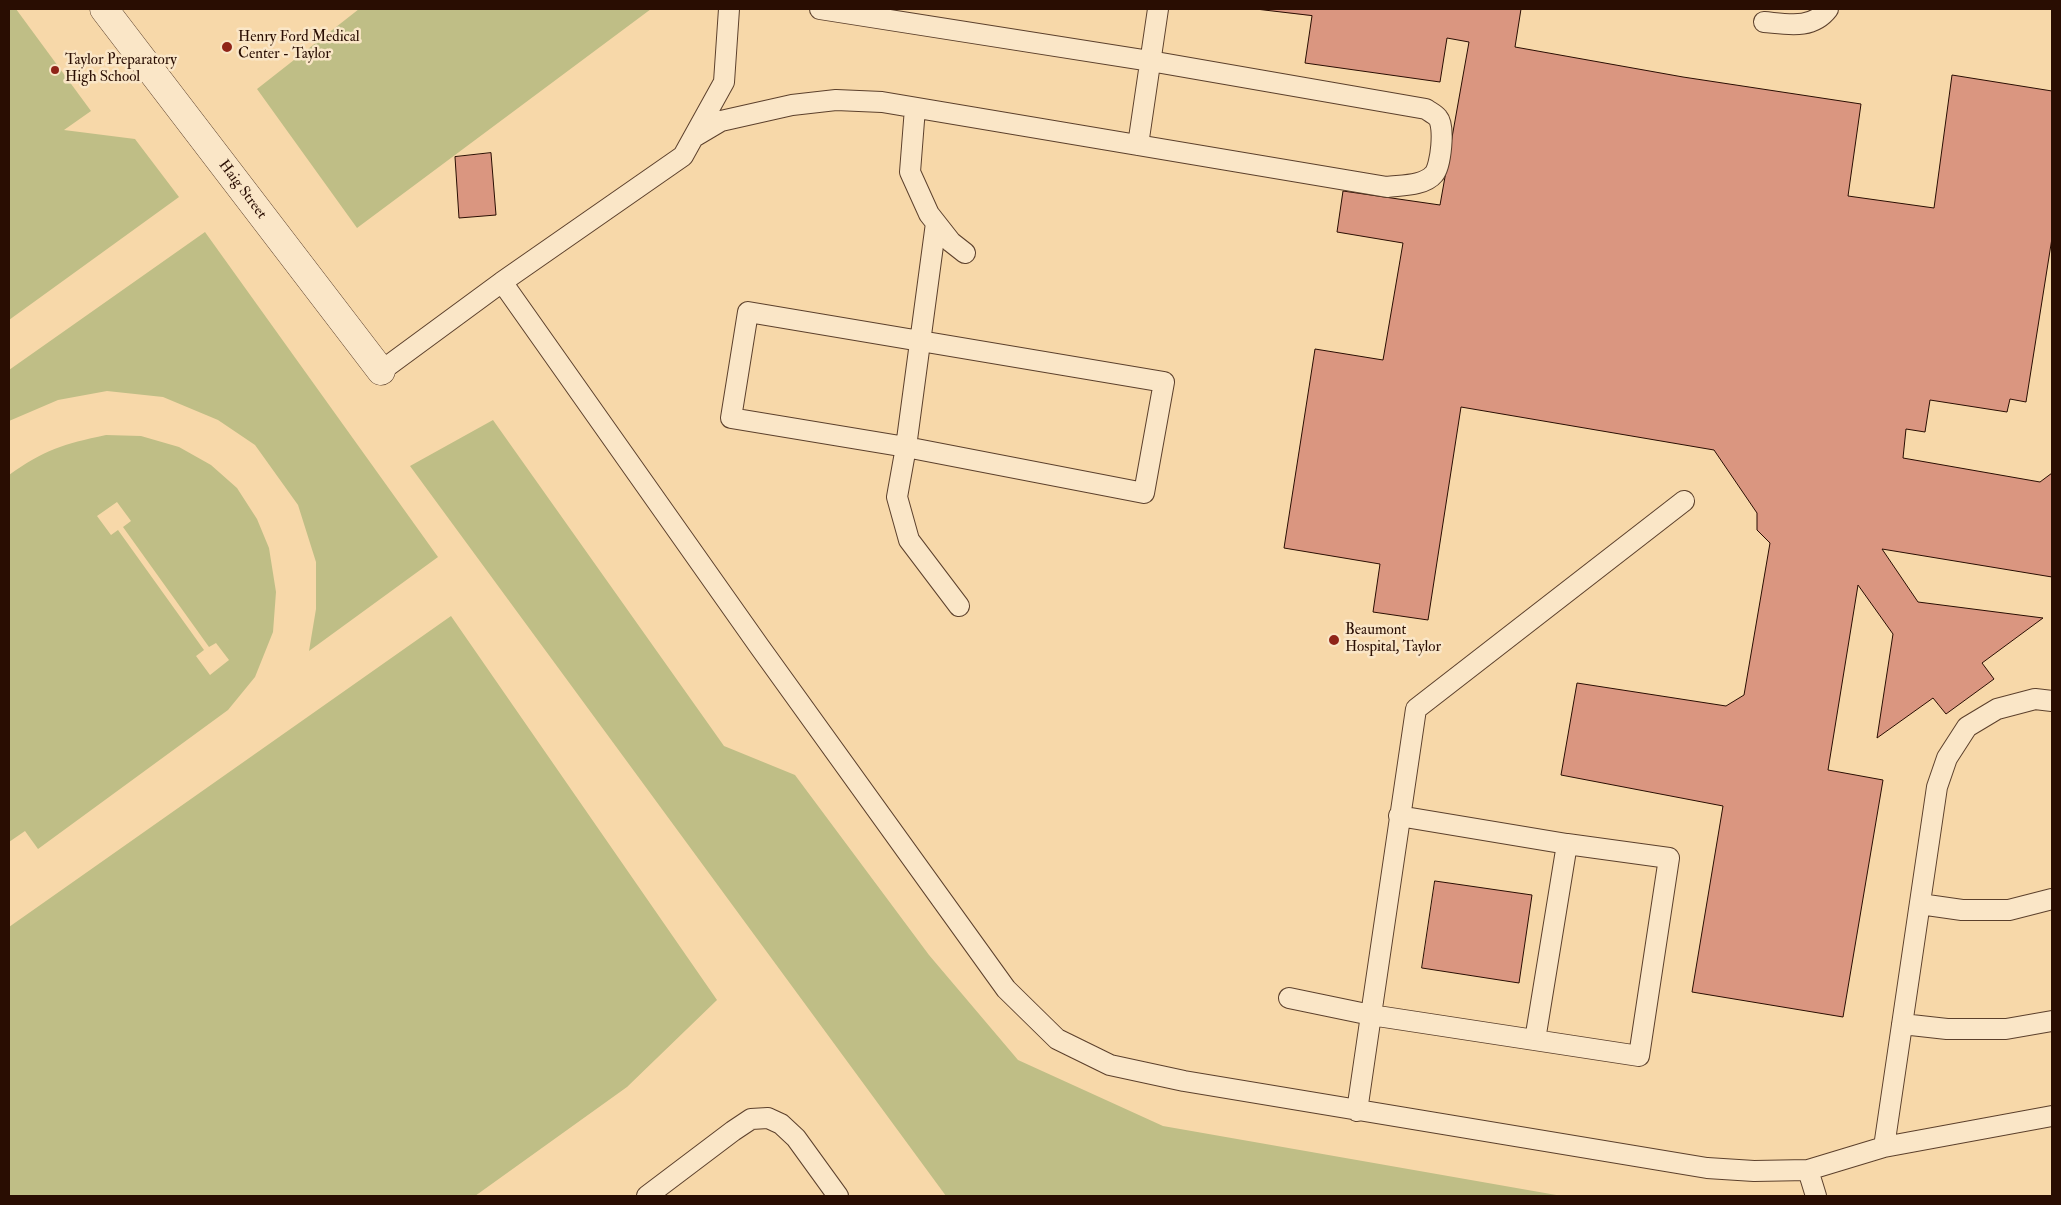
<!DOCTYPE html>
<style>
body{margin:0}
#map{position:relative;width:2061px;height:1205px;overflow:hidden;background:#f7d8a9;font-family:"IM FELL Double Pica",serif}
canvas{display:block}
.frame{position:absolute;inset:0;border:10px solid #290d02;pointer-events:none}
</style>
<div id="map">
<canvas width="2061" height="1205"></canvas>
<div class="frame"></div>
</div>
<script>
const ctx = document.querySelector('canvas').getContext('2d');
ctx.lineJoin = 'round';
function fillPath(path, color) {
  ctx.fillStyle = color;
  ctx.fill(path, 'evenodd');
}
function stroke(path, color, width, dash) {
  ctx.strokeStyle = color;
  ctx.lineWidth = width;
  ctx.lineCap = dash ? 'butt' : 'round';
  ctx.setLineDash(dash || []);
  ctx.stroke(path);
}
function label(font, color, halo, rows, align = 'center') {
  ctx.font = font + ' "IM FELL Double Pica",serif';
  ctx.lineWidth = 5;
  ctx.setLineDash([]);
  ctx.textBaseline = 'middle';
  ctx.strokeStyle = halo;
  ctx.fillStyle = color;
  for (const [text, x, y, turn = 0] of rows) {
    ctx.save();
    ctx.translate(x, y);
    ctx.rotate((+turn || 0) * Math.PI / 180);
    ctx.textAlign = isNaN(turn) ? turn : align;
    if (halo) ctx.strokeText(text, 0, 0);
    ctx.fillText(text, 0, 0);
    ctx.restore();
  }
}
fillPath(new Path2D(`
 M9,9H16L91,111L64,130L135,139L179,197L9,320Z
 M359,9H651L357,228L257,89Z
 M205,232L438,557L309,651L316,609V562L298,505L255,445L218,420L163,397L107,391L58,400L9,421V370Z
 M493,420L724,746L795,775L929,955L1018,1060L1163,1126L1562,1196H1575H946L410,466Z
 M106,435L141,436L179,447L211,465L237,488L257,519L269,548L276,592L273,632L255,677L228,710L38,849L25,831L9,842V475C44,450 63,444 106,435ZM117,502L131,521L123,527L209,647L216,643L229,660L210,675L196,656L204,650L118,530L111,535L97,516Z
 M451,616L717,1000L627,1087L475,1196H9V927Z`), '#bfbe86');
const building = new Path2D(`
 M1256,9H1521L1515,47L1683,77L1861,104L1848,196L1934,208L1952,75L2052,91V238L2026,402L2010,399L2007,412L1930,400L1925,432L1906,429L1903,458L2040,482L2052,473V577L1882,549L1918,602L2043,618L1982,663L1994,679L1946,714L1933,698L1877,738L1893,634L1858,585L1828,770L1883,780L1843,1017L1692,992L1723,806L1561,775L1577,683L1726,706L1744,695L1770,543L1757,530V513L1714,450L1461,407L1428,620L1373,612L1380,564L1284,548L1315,349L1383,360L1403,243L1337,232L1343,191L1440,205L1469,42L1447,38L1440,82L1305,63L1312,16Z
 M491,153L496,215L459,218L455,157Z
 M1435,881L1532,895L1519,983L1422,968Z`);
fillPath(building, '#da9680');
stroke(building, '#290d02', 1);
const service = new Path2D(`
 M1764,22C1787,24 1812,30 1828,9
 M915,108L910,172L929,214L951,242L965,253
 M694,137L721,121L792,105L836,100L882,102L1387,187C1401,185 1424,186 1434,174C1441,166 1445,126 1438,118C1435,114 1430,112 1426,109L1150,61L820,9
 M1138,145L1158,9
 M936,223L906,447L897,497L909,540L959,606
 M502,282L759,646L1006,989L1057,1039L1110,1065L1184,1081L1707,1168L1754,1171L1808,1170L1884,1147L2052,1116
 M748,312L1164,382L1144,493L906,447L731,418Z
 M381,371L502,282L683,156L724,82L729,9
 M1399,816L1567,844
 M1920,904L1962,910H2009L2052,899
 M1289,998L1371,1015L1416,709L1684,501
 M1902,1024L1947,1029H2006L2052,1021
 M1357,1111L1371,1015L1639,1056L1669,858L1567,844L1535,1040
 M1884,1147L1937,787L1947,758L1967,727L1997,709L2035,699L2052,701
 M1808,1170L1816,1196
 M647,1196L733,1131L751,1119L768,1118L781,1124L796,1138L838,1196`);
const minor = new Path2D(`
 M104,9L381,371`);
stroke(service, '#5c402c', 22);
stroke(minor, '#5c402c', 29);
stroke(service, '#fae6c7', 20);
stroke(minor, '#fae6c7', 28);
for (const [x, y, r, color] of [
 [227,47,6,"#8f2418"],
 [55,70,5,"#8f2418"],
 [1334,640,6,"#8f2418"]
]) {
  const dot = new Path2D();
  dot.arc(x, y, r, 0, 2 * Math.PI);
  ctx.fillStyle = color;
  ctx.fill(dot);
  stroke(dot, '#fae6c7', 2);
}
label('15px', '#290d02', '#fae6c7', [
 ["Henry Ford Medical",238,38],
 ["Center - Taylor",238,55],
 ["Taylor Preparatory",65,61],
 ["High School",65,78],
 ["Beaumont",1345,631],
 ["Hospital, Taylor",1345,648]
], 'left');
label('15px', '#290d02', '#fae6c7', [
 ["Haig Street",242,190,53]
]);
</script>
